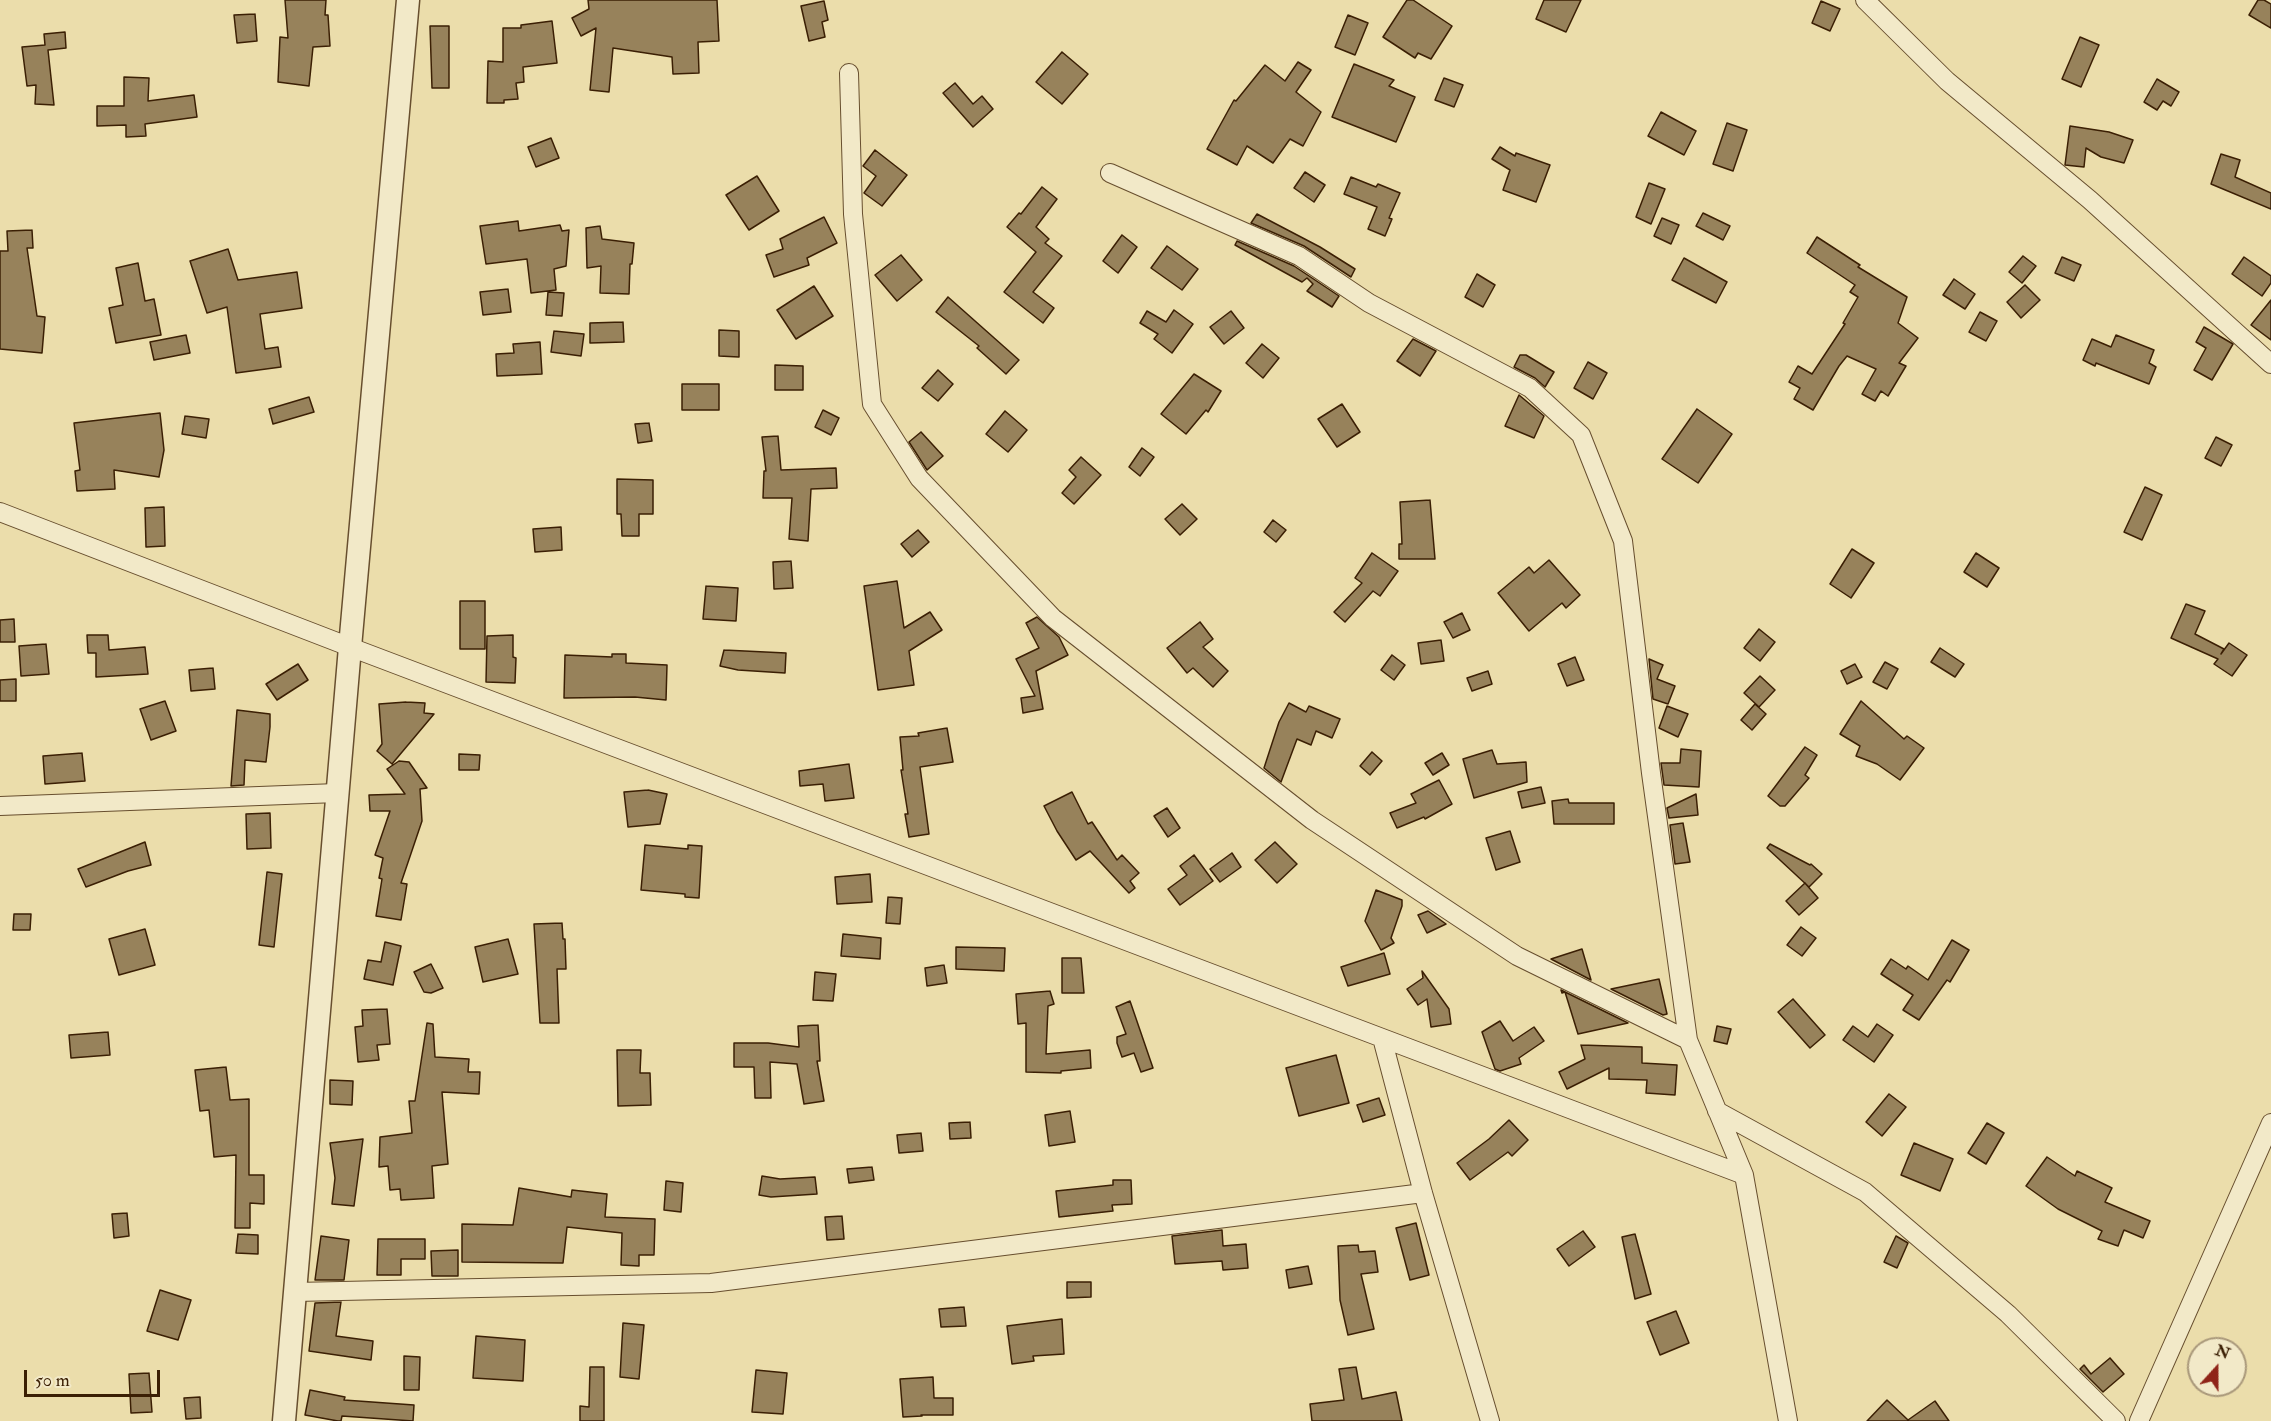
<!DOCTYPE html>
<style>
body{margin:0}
#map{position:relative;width:2271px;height:1421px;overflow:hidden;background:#ebddab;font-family:"IM FELL Double Pica",serif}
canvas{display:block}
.north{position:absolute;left:2187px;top:1337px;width:60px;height:60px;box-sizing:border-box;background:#f2e9c8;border:2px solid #a9987a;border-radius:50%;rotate:21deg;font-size:16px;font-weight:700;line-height:24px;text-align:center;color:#3b1f04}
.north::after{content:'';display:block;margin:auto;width:21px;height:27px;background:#8f2418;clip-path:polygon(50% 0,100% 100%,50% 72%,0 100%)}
.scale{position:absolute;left:24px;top:1370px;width:136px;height:27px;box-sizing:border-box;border:3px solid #3b1f04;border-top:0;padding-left:8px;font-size:18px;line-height:21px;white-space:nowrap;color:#3b1f04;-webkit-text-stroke:4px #f2e9c8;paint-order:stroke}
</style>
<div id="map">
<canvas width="2271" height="1421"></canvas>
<div class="north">N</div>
<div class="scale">50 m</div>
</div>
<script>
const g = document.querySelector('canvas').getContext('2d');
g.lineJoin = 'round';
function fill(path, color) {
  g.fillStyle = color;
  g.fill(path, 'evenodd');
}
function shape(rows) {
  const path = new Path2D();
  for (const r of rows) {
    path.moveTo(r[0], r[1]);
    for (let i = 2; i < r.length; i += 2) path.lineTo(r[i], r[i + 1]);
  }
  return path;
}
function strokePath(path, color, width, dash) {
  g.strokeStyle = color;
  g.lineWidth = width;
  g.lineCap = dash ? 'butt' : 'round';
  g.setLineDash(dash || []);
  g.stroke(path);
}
const building = shape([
 [285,0,326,0,325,15,328,15,330,46,313,47,309,86,278,82,280,37,288,38,285,0],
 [588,0,717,0,719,41,698,42,699,73,673,74,672,57,613,48,609,92,590,90,596,28,581,36,572,18,589,9,588,0],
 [1407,0,1413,0,1452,26,1431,59,1418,53,1415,58,1383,37,1407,0],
 [1544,0,1581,0,1566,32,1536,19,1544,0],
 [2258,0,2264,0,2271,4,2271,28,2249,15,2258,0],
 [824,1,828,20,822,22,825,37,809,41,801,6,824,1],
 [1821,1,1840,9,1830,31,1812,23,1821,1],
 [255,14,257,41,237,43,234,15,255,14],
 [1348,15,1368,23,1355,55,1335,47,1348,15],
 [552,21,557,63,523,67,524,82,516,83,518,99,504,100,504,103,487,103,488,61,503,62,503,28,521,28,521,25,552,21],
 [430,26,449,26,449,88,432,88,430,26],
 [65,32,66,48,48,50,54,105,35,104,36,85,27,86,22,47,45,45,44,34,65,32],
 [2080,37,2099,45,2081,87,2062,79,2080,37],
 [1062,52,1088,74,1062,104,1036,82,1062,52],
 [1298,62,1311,70,1296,92,1321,112,1303,146,1290,139,1273,163,1247,146,1237,165,1207,149,1234,100,1236,101,1265,65,1285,81,1298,62],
 [1354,64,1394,80,1389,86,1415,97,1396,142,1332,117,1354,64],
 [124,77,149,78,148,101,194,95,197,117,145,124,146,136,126,137,126,125,97,126,97,106,124,106,124,77],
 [1444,78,1463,85,1454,107,1435,100,1444,78],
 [2157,79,2179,92,2171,106,2163,101,2157,110,2144,102,2157,79],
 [955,83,973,104,982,96,993,109,973,127,943,93,955,83],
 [1661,112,1696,131,1684,155,1648,136,1661,112],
 [1727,123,1747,130,1733,171,1713,164,1727,123],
 [2070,126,2109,132,2133,140,2124,163,2101,157,2086,148,2084,167,2065,165,2070,126],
 [551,138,559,158,536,167,528,147,551,138],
 [1500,147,1515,156,1516,153,1550,165,1536,202,1503,190,1510,170,1492,159,1500,147],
 [875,150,907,175,882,206,864,193,876,176,863,166,875,150],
 [2221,154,2240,160,2235,177,2271,193,2271,209,2211,184,2221,154],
 [1305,172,1325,185,1314,202,1294,188,1305,172],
 [757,176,779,211,749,230,726,195,757,176],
 [1351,177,1376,187,1378,184,1400,193,1389,218,1392,219,1385,236,1368,229,1377,207,1344,194,1351,177],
 [1649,183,1665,189,1651,224,1636,217,1649,183],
 [1042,187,1057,199,1036,227,1049,239,1045,243,1062,256,1033,292,1054,308,1043,323,1004,292,1036,252,1007,227,1019,213,1021,214,1042,187],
 [1703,213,1730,226,1723,240,1696,226,1703,213],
 [1257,214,1320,247,1355,269,1351,277,1304,246,1251,223,1257,214],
 [824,217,837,243,807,258,809,265,774,277,766,255,783,249,780,239,824,217],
 [1662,218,1679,225,1671,244,1654,236,1662,218],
 [518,221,519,231,560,225,562,231,569,230,566,266,554,269,556,290,531,293,527,259,486,264,480,226,518,221],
 [600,226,602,239,634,243,632,264,630,264,629,294,600,293,601,266,587,268,586,228,600,226],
 [32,230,33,248,27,248,37,316,45,317,42,353,0,349,0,251,8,251,7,231,32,230],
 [1122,235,1137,247,1118,273,1103,261,1122,235],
 [1817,237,1860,265,1858,267,1907,297,1898,323,1918,338,1899,363,1906,366,1888,396,1881,391,1875,401,1862,394,1876,369,1847,356,1839,366,1813,410,1794,399,1800,388,1789,382,1798,366,1812,374,1845,324,1843,323,1858,297,1850,292,1855,285,1807,253,1817,237],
 [1237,241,1294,266,1339,296,1332,307,1307,291,1313,284,1307,278,1302,282,1235,245,1237,241],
 [1167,246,1198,269,1182,290,1151,268,1167,246],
 [228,249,238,280,297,272,302,308,260,314,265,349,278,347,281,367,236,373,227,307,207,313,190,261,228,249],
 [901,255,922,280,897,301,875,275,901,255],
 [2023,256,2036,266,2022,283,2009,272,2023,256],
 [2062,257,2081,265,2074,281,2055,273,2062,257],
 [2244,257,2271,276,2271,283,2262,296,2232,274,2244,257],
 [1684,258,1727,282,1716,303,1672,280,1684,258],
 [138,263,145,301,154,299,161,335,116,343,109,308,123,305,116,268,138,263],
 [1477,274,1495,285,1483,307,1465,297,1477,274],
 [1954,279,1975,294,1965,309,1943,295,1954,279],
 [2025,285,2040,300,2021,318,2007,302,2025,285],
 [814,286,833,316,796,339,777,310,814,286],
 [508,289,511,312,483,315,480,292,508,289],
 [548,292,564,293,562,316,546,315,548,292],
 [948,297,1019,360,1006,374,977,348,979,346,936,312,948,297],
 [2271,300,2271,340,2251,325,2271,300],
 [1174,310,1193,324,1172,353,1154,339,1158,334,1140,323,1147,311,1166,322,1174,310],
 [1231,311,1244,328,1224,344,1210,327,1231,311],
 [1980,312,1997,321,1986,341,1969,332,1980,312],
 [623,322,624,342,590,343,590,323,623,322],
 [2204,327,2233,344,2212,380,2194,370,2206,348,2196,342,2204,327],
 [719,330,739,331,739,357,719,356,719,330],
 [554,331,584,334,581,356,551,352,554,331],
 [186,335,190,353,154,360,150,342,186,335],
 [2116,335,2154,350,2149,363,2156,367,2149,384,2096,363,2095,366,2083,360,2092,339,2111,347,2116,335],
 [1413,339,1436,351,1420,376,1397,361,1413,339],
 [540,342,542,374,497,376,496,354,514,353,513,344,540,342],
 [1262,344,1279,358,1263,378,1246,363,1262,344],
 [1520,355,1526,355,1554,372,1545,387,1535,378,1514,367,1520,355],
 [1588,362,1607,373,1593,399,1574,388,1588,362],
 [775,365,803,366,803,390,775,390,775,365],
 [938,370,953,384,938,401,922,388,938,370],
 [1194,374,1221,391,1208,412,1206,410,1186,434,1161,414,1194,374],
 [682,384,719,384,719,410,682,410,682,384],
 [1519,395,1544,416,1534,438,1505,426,1519,395],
 [309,397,314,412,273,424,269,409,309,397],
 [1342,404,1360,432,1337,447,1318,419,1342,404],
 [1697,409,1732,434,1698,483,1662,459,1697,409],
 [823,410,839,418,831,435,815,427,823,410],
 [1005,411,1027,430,1008,452,986,434,1005,411],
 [160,413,164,450,159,477,114,470,115,489,77,491,75,471,80,470,74,423,160,413],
 [185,416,209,419,206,438,182,434,185,416],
 [649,423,652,441,638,443,635,424,649,423],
 [921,432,943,456,927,470,909,442,921,432],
 [778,436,781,470,836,468,837,488,811,489,808,541,789,539,792,498,763,498,764,471,766,471,762,437,778,436],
 [2216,437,2232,445,2221,466,2205,458,2216,437],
 [1142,448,1154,457,1140,476,1129,467,1142,448],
 [1081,457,1101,475,1074,504,1062,493,1076,477,1069,470,1081,457],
 [617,479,653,480,653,514,639,514,639,536,622,536,621,514,617,514,617,479],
 [2145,487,2162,495,2142,540,2124,532,2145,487],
 [1430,500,1435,559,1399,559,1399,544,1402,544,1400,502,1430,500],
 [1182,504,1197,519,1180,535,1165,519,1182,504],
 [164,507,165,546,146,547,145,508,164,507],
 [1273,520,1286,530,1276,542,1264,532,1273,520],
 [561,527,562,550,535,552,533,529,561,527],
 [918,530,929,542,912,557,901,544,918,530],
 [1852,549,1874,563,1851,598,1830,584,1852,549],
 [1372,553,1398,571,1380,596,1373,591,1345,622,1334,612,1362,583,1355,578,1372,553],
 [1976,553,1999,568,1987,587,1964,572,1976,553],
 [1549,560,1580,595,1566,608,1562,603,1529,631,1498,593,1529,567,1534,573,1549,560],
 [791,561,793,588,774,589,773,562,791,561],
 [897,581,904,628,930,612,942,630,909,651,914,685,878,690,864,586,897,581],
 [706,586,738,588,736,621,703,619,706,586],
 [460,601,485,601,485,649,460,649,460,601],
 [2186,604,2205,611,2195,634,2224,649,2221,654,2229,643,2247,655,2232,676,2214,664,2218,659,2171,638,2186,604],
 [1462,613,1470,630,1453,638,1444,622,1462,613],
 [1037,617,1059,637,1068,655,1036,671,1043,709,1023,713,1021,698,1035,696,1016,659,1039,648,1026,623,1037,617],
 [14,619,15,642,0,642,0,620,14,619],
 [1200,622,1213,639,1203,647,1228,671,1213,687,1193,668,1187,673,1167,648,1200,622],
 [1759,629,1775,642,1760,661,1744,648,1759,629],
 [87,635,108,635,109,650,145,647,148,674,96,677,96,653,88,653,87,635],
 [513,635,513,657,516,658,515,683,486,682,487,636,513,635],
 [1441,640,1444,661,1421,664,1418,643,1441,640],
 [46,644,49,674,21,676,19,646,46,644],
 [1940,648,1964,664,1955,677,1931,662,1940,648],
 [724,650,786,653,785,673,738,670,720,666,724,650],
 [612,654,626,654,626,663,667,665,666,700,635,697,564,698,565,655,612,657,612,654],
 [1392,655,1405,665,1394,680,1381,670,1392,655],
 [1575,657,1584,680,1567,686,1558,664,1575,657],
 [1649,659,1663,665,1657,679,1675,686,1668,704,1653,699,1649,659],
 [1885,662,1898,669,1887,689,1873,682,1885,662],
 [298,664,308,680,277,700,266,684,298,664],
 [1855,664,1862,677,1847,684,1841,671,1855,664],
 [213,668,215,689,191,691,189,670,213,668],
 [1488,671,1492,684,1472,691,1467,678,1488,671],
 [1760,676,1775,690,1759,707,1744,693,1760,676],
 [16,679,16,701,0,701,0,680,16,679],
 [165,701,176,731,151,740,140,709,165,701],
 [1861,701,1904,739,1907,736,1924,748,1900,780,1877,764,1856,756,1860,746,1840,734,1861,701],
 [406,702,425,703,424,713,434,714,392,764,377,751,382,744,379,704,406,702],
 [1289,703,1306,712,1309,706,1340,719,1332,738,1316,731,1311,745,1297,739,1281,782,1264,768,1279,722,1289,703],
 [1755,704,1766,714,1752,730,1741,720,1755,704],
 [1667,706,1688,714,1678,737,1659,728,1667,706],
 [237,710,270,714,270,727,266,762,245,760,244,785,231,786,237,710],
 [947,728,953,762,920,767,929,834,909,837,905,814,908,814,901,770,903,770,900,737,919,736,918,733,947,728],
 [1805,747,1817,755,1805,775,1809,778,1785,806,1780,806,1768,796,1805,747],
 [1681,749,1701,751,1699,787,1664,785,1661,763,1680,763,1681,749],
 [1492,750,1497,764,1526,762,1527,782,1474,798,1463,759,1492,750],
 [1372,752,1382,761,1370,775,1360,766,1372,752],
 [82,753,85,781,45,784,43,756,82,753],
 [1442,753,1449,765,1433,775,1425,763,1442,753],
 [459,754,480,755,479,770,459,770,459,754],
 [399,761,409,762,427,788,420,789,422,821,401,883,407,884,401,920,376,916,382,879,379,878,383,858,375,855,390,811,370,811,369,795,405,794,387,769,399,761],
 [849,764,854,798,825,801,823,784,800,786,799,771,849,764],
 [1439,780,1452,804,1425,819,1424,817,1397,828,1390,813,1416,803,1411,794,1439,780],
 [1541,787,1545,803,1522,808,1518,792,1541,787],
 [648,790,667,794,660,824,628,827,624,792,648,790],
 [1072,792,1088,824,1092,822,1117,860,1122,855,1139,873,1130,881,1135,888,1129,893,1090,851,1076,860,1057,831,1044,806,1072,792],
 [1696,794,1698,815,1669,818,1667,808,1696,794],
 [1568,799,1569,803,1614,803,1614,824,1554,824,1552,801,1568,799],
 [1167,808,1180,828,1168,837,1154,816,1167,808],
 [270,813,271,848,247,849,246,814,270,813],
 [1683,823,1690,862,1675,864,1670,825,1683,823],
 [1510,831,1520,862,1496,870,1486,838,1510,831],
 [145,842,151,865,128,871,86,887,78,869,145,842],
 [1275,842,1297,864,1277,883,1255,860,1275,842],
 [1770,844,1810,865,1811,864,1822,874,1809,887,1767,848,1770,844],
 [645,845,688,849,688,845,702,846,699,898,685,897,685,894,641,890,645,845],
 [1232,853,1241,867,1220,882,1210,869,1232,853],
 [1194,855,1213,881,1180,905,1168,889,1187,875,1180,866,1194,855],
 [267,872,282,874,274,947,259,945,267,872],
 [870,874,872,902,837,904,835,877,870,874],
 [1805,883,1818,898,1799,915,1786,901,1805,883],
 [1376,890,1402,900,1402,906,1391,938,1394,943,1381,950,1365,921,1376,890],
 [888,897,902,898,900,924,886,923,888,897],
 [1428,911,1446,924,1427,933,1418,915,1428,911],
 [14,914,31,914,30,930,13,930,14,914],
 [562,923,563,939,565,939,566,969,557,969,559,1023,540,1023,534,924,562,923],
 [1801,927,1816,938,1802,956,1787,945,1801,927],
 [145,929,155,965,119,975,109,939,145,929],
 [843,934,881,938,880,959,841,956,843,934],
 [508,939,518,974,483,982,475,947,508,939],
 [1952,940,1969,950,1950,982,1947,980,1919,1020,1903,1010,1913,995,1881,974,1891,959,1906,969,1908,966,1928,980,1952,940],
 [385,942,401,946,393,985,364,979,368,960,381,962,385,942],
 [956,947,1005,948,1004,971,956,969,956,947],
 [1582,949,1591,980,1551,959,1582,949],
 [1384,953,1390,974,1348,986,1341,967,1384,953],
 [1062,958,1081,958,1084,993,1062,993,1062,958],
 [431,964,443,988,431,993,424,992,414,972,431,964],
 [944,965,947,983,927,986,925,968,944,965],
 [1422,971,1449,1009,1451,1024,1431,1027,1427,999,1418,1005,1407,989,1423,978,1422,971],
 [815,972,836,974,833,1001,813,1000,815,972],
 [1659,979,1667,1014,1663,1015,1611,989,1659,979],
 [1561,990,1628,1023,1578,1034,1565,992,1562,993,1561,990],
 [1050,991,1054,1004,1048,1006,1046,1054,1090,1050,1091,1068,1061,1071,1061,1073,1026,1072,1026,1023,1018,1024,1016,994,1050,991],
 [1793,999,1825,1035,1810,1048,1778,1012,1793,999],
 [1130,1001,1153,1068,1141,1072,1134,1053,1122,1057,1117,1043,1117,1037,1126,1034,1116,1007,1130,1001],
 [387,1009,390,1044,377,1045,379,1060,358,1062,355,1027,363,1026,362,1010,387,1009],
 [1500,1021,1513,1041,1534,1027,1544,1041,1519,1058,1521,1064,1500,1071,1495,1069,1482,1032,1500,1021],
 [427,1023,433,1024,435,1057,469,1059,468,1072,480,1072,479,1094,442,1092,448,1164,432,1166,434,1198,401,1200,400,1189,390,1190,388,1166,379,1167,380,1137,412,1133,409,1101,415,1101,427,1023],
 [1877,1024,1893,1035,1874,1062,1843,1040,1853,1026,1868,1037,1877,1024],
 [818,1025,820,1061,817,1061,824,1101,804,1104,797,1064,770,1062,771,1098,755,1098,754,1067,734,1067,734,1043,768,1043,799,1047,798,1026,818,1025],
 [1717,1026,1731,1029,1727,1044,1714,1041,1717,1026],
 [108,1032,110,1055,71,1058,69,1035,108,1032],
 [1581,1045,1642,1047,1642,1063,1677,1065,1675,1095,1646,1093,1647,1080,1609,1079,1609,1068,1567,1089,1559,1072,1585,1059,1581,1045],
 [617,1050,641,1050,640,1073,650,1073,651,1105,618,1106,617,1050],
 [1336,1055,1349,1103,1299,1116,1286,1068,1336,1055],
 [226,1067,230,1100,249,1099,249,1175,264,1175,264,1204,250,1203,250,1228,235,1228,236,1155,214,1157,209,1110,200,1111,195,1070,226,1067],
 [330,1080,353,1081,352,1105,330,1104,330,1080],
 [1889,1094,1906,1107,1882,1136,1866,1122,1889,1094],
 [1379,1098,1385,1115,1363,1122,1357,1105,1379,1098],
 [1070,1111,1075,1142,1049,1146,1045,1115,1070,1111],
 [1509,1120,1528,1140,1512,1156,1508,1152,1470,1180,1457,1163,1489,1139,1509,1120],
 [970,1122,971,1138,950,1139,949,1123,970,1122],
 [1987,1123,2004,1133,1986,1164,1968,1153,1987,1123],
 [921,1133,923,1151,899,1153,897,1135,921,1133],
 [363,1139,354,1206,332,1204,335,1178,330,1143,363,1139],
 [1914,1143,1953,1159,1940,1191,1901,1175,1914,1143],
 [2047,1157,2075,1176,2077,1171,2112,1188,2105,1202,2150,1221,2143,1238,2124,1230,2118,1246,2098,1239,2102,1231,2058,1209,2026,1186,2047,1157],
 [872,1167,874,1180,849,1183,847,1169,872,1167],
 [762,1176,780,1179,815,1177,817,1194,771,1197,759,1195,762,1176],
 [1113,1180,1131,1180,1132,1204,1112,1205,1113,1211,1059,1217,1056,1191,1113,1185,1113,1180],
 [666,1181,683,1183,681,1212,664,1210,666,1181],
 [519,1188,571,1197,572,1190,607,1194,605,1217,655,1219,654,1255,639,1255,639,1266,621,1265,622,1233,567,1227,563,1263,462,1262,462,1224,513,1225,519,1188],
 [127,1213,129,1236,114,1238,112,1214,127,1213],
 [842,1216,844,1239,827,1240,825,1217,842,1216],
 [1416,1223,1429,1275,1410,1280,1396,1228,1416,1223],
 [1222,1230,1223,1246,1246,1244,1248,1268,1223,1270,1222,1261,1175,1264,1172,1236,1222,1230],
 [1583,1231,1595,1247,1569,1266,1557,1249,1583,1231],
 [238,1234,258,1235,258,1254,236,1253,238,1234],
 [1635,1234,1651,1294,1635,1299,1622,1237,1635,1234],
 [321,1236,349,1240,344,1280,315,1280,321,1236],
 [1896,1236,1908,1243,1897,1268,1884,1262,1896,1236],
 [378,1239,425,1239,425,1259,401,1259,401,1275,377,1275,378,1239],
 [1358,1245,1359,1252,1375,1251,1378,1272,1361,1274,1374,1329,1348,1335,1340,1300,1338,1246,1358,1245],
 [458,1250,458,1276,432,1276,431,1251,458,1250],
 [1308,1266,1312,1284,1289,1288,1286,1270,1308,1266],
 [1067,1282,1091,1282,1091,1297,1067,1298,1067,1282],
 [160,1290,191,1300,178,1340,147,1331,160,1290],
 [341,1302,336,1336,373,1341,371,1360,309,1351,315,1303,341,1302],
 [964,1307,966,1326,941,1327,939,1309,964,1307],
 [1676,1311,1689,1343,1660,1355,1647,1322,1676,1311],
 [1062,1319,1064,1354,1033,1356,1034,1361,1012,1364,1007,1326,1062,1319],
 [623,1323,644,1325,639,1379,620,1377,623,1323],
 [476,1336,525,1340,523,1381,473,1378,476,1336],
 [404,1356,420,1357,419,1390,404,1390,404,1356],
 [2110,1358,2124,1374,2103,1392,2080,1369,2084,1365,2091,1374,2110,1358],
 [590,1367,604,1367,604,1421,580,1421,580,1406,589,1407,590,1367],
 [1356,1367,1362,1399,1396,1392,1402,1421,1312,1421,1310,1404,1344,1400,1339,1369,1356,1367],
 [756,1370,787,1373,783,1414,752,1412,756,1370],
 [149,1373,152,1412,131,1413,129,1374,149,1373],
 [933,1377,934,1398,953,1398,953,1415,921,1415,922,1416,903,1417,900,1379,933,1377],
 [310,1390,345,1397,344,1400,414,1405,413,1421,342,1416,341,1421,338,1421,305,1415,310,1390],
 [200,1397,201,1418,186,1419,184,1398,200,1397],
 [1887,1400,1908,1420,1935,1401,1949,1421,1867,1421,1887,1400]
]);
const minor = shape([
 [1865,0,1947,81,2090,200,2271,364],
 [849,73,853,214,872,404,919,478,1053,618,1312,820,1517,956,1688,1040],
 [1110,173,1299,256,1369,303,1530,388,1581,435,1623,541,1651,773,1688,1040,1744,1175,1788,1421],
 [0,512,350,647,1744,1175],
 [0,806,337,793],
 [1382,1038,1423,1193,1490,1421],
 [1717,1111,1865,1192,2008,1314,2116,1421],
 [295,1292,711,1283,1423,1193],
 [2139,1421,2271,1123]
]);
const tertiary = shape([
 [284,1421,350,647,408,0]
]);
fill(building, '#97825b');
strokePath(building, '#3b1f04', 1.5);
strokePath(minor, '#674e2e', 20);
strokePath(tertiary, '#674e2e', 25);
strokePath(minor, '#f2e9c8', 18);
strokePath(tertiary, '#f2e9c8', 22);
</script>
